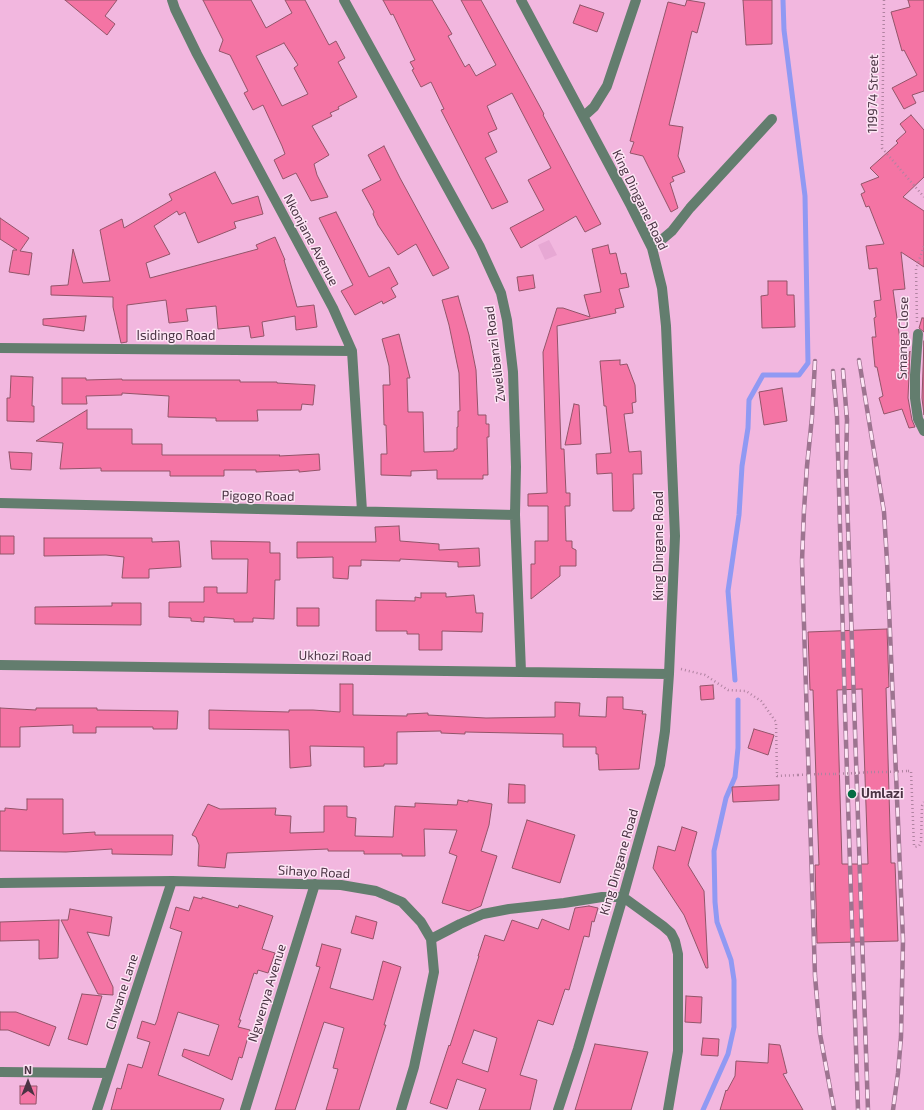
<!DOCTYPE html>
<style>
body{margin:0}
#map{position:relative;width:924px;height:1110px;overflow:hidden;background:#f2b7df;font-family:"Exo 2",sans-serif}
canvas{display:block}
.north{position:absolute;left:8px;top:1062px;width:40px;height:40px;-webkit-text-stroke:3px #fde5f5;paint-order:stroke;rotate:0deg;font-size:11px;font-weight:700;line-height:16px;text-align:center;color:#4a3343}
.north::after{content:'';display:block;margin:auto;width:14px;height:18px;background:#4a3343;clip-path:polygon(50% 0,100% 100%,50% 72%,0 100%)}
</style>
<div id="map">
<canvas width="924" height="1110"></canvas>
<div class="north">N</div>
</div>
<script>
const g = document.querySelector('canvas').getContext('2d');
g.lineJoin = 'round';
function fill(path, color) {
  g.fillStyle = color;
  g.fill(path, 'evenodd');
}
function shape(rows) {
  const path = new Path2D();
  for (const r of rows) {
    path.moveTo(r[0], r[1]);
    for (let i = 2; i < r.length; i += 2) path.lineTo(r[i], r[i + 1]);
  }
  return path;
}
function strokePath(path, color, width, dash) {
  g.strokeStyle = color;
  g.lineWidth = width;
  g.lineCap = dash ? 'butt' : 'round';
  g.setLineDash(dash || []);
  g.stroke(path);
}
function label(font, color, halo, rows, align = 'center') {
  g.font = font + ' "Exo 2",sans-serif';
  g.lineWidth = 3;
  g.setLineDash([]);
  g.textBaseline = 'middle';
  g.strokeStyle = halo;
  g.fillStyle = color;
  for (const [text, x, y, turn = 0] of rows) {
    g.save();
    g.translate(x, y);
    g.rotate((+turn || 0) * Math.PI / 180);
    g.textAlign = isNaN(turn) ? turn : align;
    if (halo) g.strokeText(text, 0, 0);
    g.fillText(text, 0, 0);
    g.restore();
  }
}
const built = shape([
 [549,240,557,255,545,260,538,245]
]);
const stream = shape([
 [735,680,728,591,739,515,742,466,748,428,749,400,763,375,799,375,808,363,805,196,784,30,783,0],
 [703,1110,728,1054,734,1027,734,980,731,960,717,922,715,902,714,851,726,798,735,777,738,748,738,700]
]);
const building = shape([
 [65,0,117,0,105,16,115,24,107,35,65,0],
 [203,0,251,0,266,28,292,13,285,0,305,0,329,45,336,41,345,58,338,62,357,97,338,107,339,109,330,113,332,116,312,126,329,155,314,164,317,175,328,197,311,201,296,173,283,179,274,160,285,154,282,146,263,105,253,110,244,93,248,91,230,55,219,51,223,40,203,0],
 [284,43,298,65,294,68,308,94,282,106,256,56,284,43],
 [383,0,432,0,452,34,448,36,465,67,469,64,476,76,496,65,461,0,481,0,526,81,544,114,543,115,601,224,585,232,576,216,521,248,510,228,544,210,528,180,551,168,512,93,487,106,497,129,488,133,497,152,485,158,508,202,492,209,441,110,444,109,431,82,421,87,412,70,414,69,410,62,415,60,393,14,391,15,383,0],
 [687,0,705,3,697,33,692,31,669,125,683,127,678,156,685,172,672,177,674,181,670,183,678,208,671,212,643,156,630,153,634,142,630,141,668,2,685,6,687,0],
 [743,0,772,0,772,44,746,45,743,0],
 [908,0,924,0,924,91,912,95,916,103,904,109,892,88,917,75,904,50,902,51,891,12,910,7,908,0],
 [580,5,604,13,597,32,573,23,580,5],
 [911,115,924,130,924,177,903,197,924,211,924,267,901,252,905,289,893,290,904,368,910,351,908,398,912,420,915,427,909,428,902,409,884,414,879,398,883,396,877,367,875,367,872,337,876,337,874,318,876,317,874,301,881,300,877,268,869,269,866,246,884,244,869,206,866,207,861,194,865,192,861,184,879,177,870,168,898,143,896,141,906,132,900,124,911,115],
 [384,146,400,178,449,268,433,276,416,244,398,255,378,225,373,214,374,212,362,190,381,180,368,155,384,146],
 [215,172,232,204,258,196,263,214,234,222,236,228,198,243,185,212,179,215,177,211,154,226,170,254,146,263,150,278,258,249,256,245,275,237,285,260,284,260,297,307,314,305,317,327,296,330,295,316,262,322,264,336,251,338,249,326,218,329,216,306,186,309,188,321,169,323,166,300,127,305,127,342,121,343,113,307,113,297,51,295,51,286,68,285,73,249,83,283,110,281,100,230,122,219,124,228,172,200,169,194,215,172],
 [336,212,369,277,389,267,398,284,391,288,396,297,383,304,382,301,355,315,341,291,353,285,319,218,336,212],
 [0,218,29,238,20,251,32,253,29,275,9,272,13,250,17,250,0,239,0,218],
 [608,245,610,254,616,253,621,274,626,273,629,287,619,289,624,307,615,309,616,313,557,326,561,449,564,449,566,493,570,493,570,506,565,506,566,541,572,541,572,548,576,550,576,566,560,566,560,576,531,599,531,564,535,564,535,541,548,541,548,506,528,506,528,494,547,493,543,352,557,308,563,308,590,317,584,295,601,292,592,249,608,245],
 [533,275,535,288,519,291,517,277,533,275],
 [768,281,787,281,787,295,794,295,795,327,762,328,761,296,768,295,768,281],
 [458,296,469,335,476,370,478,415,486,415,486,424,489,424,489,437,487,437,488,475,483,475,483,479,437,479,437,470,411,471,411,476,381,475,381,454,387,454,386,425,384,425,383,385,390,385,389,366,382,339,399,334,410,378,407,378,408,412,423,412,424,452,454,451,454,449,457,449,457,427,458,427,458,411,460,411,459,373,449,325,442,300,458,296],
 [86,316,84,331,43,325,43,319,86,316],
 [922,318,924,318,924,332,919,328,922,318],
 [924,341,924,415,922,398,924,341],
 [620,360,620,365,627,364,635,385,636,402,632,403,633,413,624,414,629,452,641,451,642,474,633,474,634,509,632,509,632,511,613,511,612,473,597,474,596,454,611,453,606,406,604,406,600,361,620,360],
 [11,376,33,377,32,406,34,406,34,422,7,421,7,398,10,398,11,376],
 [62,378,86,378,86,380,122,379,122,380,240,380,240,382,277,382,277,383,315,385,313,405,302,404,301,410,257,410,258,421,216,421,216,418,168,417,169,396,122,393,122,395,86,396,87,404,62,404,62,378],
 [782,388,787,421,764,425,759,392,782,388],
 [574,404,579,405,581,444,565,445,574,404],
 [87,410,87,429,132,429,132,444,162,444,162,455,280,455,279,456,319,454,320,470,299,472,299,470,256,472,256,470,224,470,224,476,170,476,170,471,101,471,101,468,60,469,63,443,36,441,87,410],
 [9,452,32,453,31,470,11,469,9,452],
 [399,526,400,541,439,544,439,550,479,548,480,566,458,567,458,562,400,559,400,561,361,560,361,566,349,566,348,579,333,578,333,557,297,558,297,542,376,542,375,527,399,526],
 [0,536,14,536,14,554,0,554,0,536],
 [44,538,152,538,152,542,179,541,181,567,149,569,149,578,122,578,124,557,106,555,44,556,44,538],
 [211,541,270,542,270,553,280,553,280,580,275,580,274,619,253,618,253,622,234,622,234,619,204,617,204,622,191,621,191,618,169,617,169,602,204,602,204,587,217,587,217,593,247,593,248,559,212,559,211,541],
 [421,593,446,593,446,597,474,595,476,613,483,613,482,632,442,631,442,650,419,650,419,634,407,634,407,631,376,631,376,600,415,601,415,597,421,598,421,593],
 [112,603,141,603,141,625,35,624,35,607,112,606,112,603],
 [297,608,319,608,319,626,297,626,297,608],
 [887,629,889,687,886,688,891,863,895,863,898,941,817,943,815,865,819,865,813,690,810,690,808,632,887,629],
 [862,689,868,864,842,864,837,690,862,689],
 [340,684,353,684,353,715,407,716,407,714,428,713,428,715,486,718,555,717,555,702,580,703,579,716,606,717,607,697,623,697,623,709,643,711,642,714,646,714,639,769,599,770,598,754,596,754,596,747,563,747,563,734,465,732,465,734,441,733,441,731,397,732,397,764,384,764,384,766,364,767,364,747,310,746,311,766,290,768,289,730,209,729,209,710,289,712,289,710,313,710,340,712,340,684],
 [713,685,714,699,701,700,700,686,713,685],
 [0,708,36,710,36,708,97,708,97,710,178,711,177,729,153,729,153,727,96,727,96,733,73,733,73,725,20,727,20,747,0,747,0,708],
 [754,729,774,735,768,755,748,748,754,729],
 [509,784,525,785,525,803,508,803,509,784],
 [779,785,779,800,733,802,732,787,779,785],
 [27,799,63,799,63,834,95,832,95,835,173,835,172,855,112,854,112,849,66,852,0,851,0,811,5,811,5,808,27,810,27,799],
 [458,800,468,802,468,800,492,804,489,825,481,851,497,856,481,906,469,911,442,903,457,856,449,853,457,830,424,829,425,856,402,856,402,854,364,854,364,851,328,851,328,849,227,853,225,868,198,866,199,845,196,837,192,835,208,804,220,809,276,808,275,815,291,816,290,833,324,832,324,806,347,806,347,817,356,818,355,836,393,837,395,806,415,807,415,803,457,805,458,800],
 [527,820,575,835,560,883,512,868,527,820],
 [682,827,697,832,688,865,704,891,708,968,706,968,684,915,653,868,658,846,675,851,682,827],
 [194,897,202,899,202,897,238,908,239,905,273,916,262,949,275,953,268,973,258,970,257,974,254,973,239,1020,241,1020,238,1027,250,1030,242,1058,239,1057,232,1080,182,1056,184,1049,209,1056,219,1025,178,1012,158,1075,224,1099,220,1110,111,1110,117,1088,121,1089,128,1064,142,1068,150,1042,137,1038,142,1021,155,1025,157,1020,182,932,170,928,176,907,189,911,194,897],
 [589,906,598,908,594,922,592,921,589,937,584,936,569,990,565,989,553,1025,538,1020,520,1075,537,1080,530,1110,479,1110,486,1089,457,1079,447,1109,430,1103,449,1045,450,1046,479,956,478,956,485,935,504,941,512,920,538,929,542,919,569,930,575,908,589,906],
 [474,1030,497,1038,488,1072,462,1063,474,1030],
 [70,909,112,917,109,936,87,932,113,987,113,995,98,994,61,920,68,920,70,909],
 [356,916,377,922,373,939,351,933,356,916],
 [59,920,58,958,39,959,39,940,0,941,0,922,59,920],
 [322,944,341,949,330,988,373,1000,383,961,401,967,384,1025,386,1025,359,1110,326,1110,338,1069,333,1068,344,1028,324,1022,295,1110,275,1110,320,967,316,966,322,944],
 [82,994,102,996,87,1045,68,1039,82,994],
 [686,996,702,997,701,1023,685,1022,686,996],
 [0,1012,16,1012,56,1027,49,1046,8,1030,0,1030,0,1012],
 [703,1038,719,1039,718,1056,701,1055,703,1038],
 [595,1044,648,1052,631,1110,575,1110,595,1044],
 [769,1044,780,1045,787,1073,783,1074,803,1110,720,1110,726,1090,727,1091,735,1076,736,1061,768,1063,769,1044],
 [20,1086,37,1086,36,1104,20,1104,20,1086]
]);
const path = shape([
 [884,0,882,148,924,197],
 [917,322,916,269,924,246],
 [681,669,705,675,728,690,746,691,761,701,776,722,777,776,798,775],
 [908,771,911,771,914,846,915,847,919,846,921,842,922,806,924,802],
 [874,772,886,772],
 [821,774,835,774]
]);
const minor = shape([
 [172,0,175,9,197,54,333,308,352,351,362,511],
 [344,0,480,247,501,293,507,320,513,372,516,467,515,515,521,672],
 [521,0,631,206,652,248,662,288,666,326,675,536,669,674,665,731,660,765,623,897,578,1049,558,1110],
 [584,116,594,107,607,86,636,0],
 [652,248,672,231,690,208,772,119],
 [918,334,915,375,915,398,918,419,924,431],
 [0,348,352,351],
 [0,503,515,515],
 [0,665,669,674],
 [0,883,172,881,341,885,376,891,402,902,421,922,431,939,434,972,414,1067,401,1110],
 [431,939,460,924,483,914,509,909,564,903,602,897,623,897,663,926,671,933,675,941,678,954,678,1051,668,1110],
 [0,1072,109,1073],
 [97,1110,172,881],
 [245,1110,315,884]
]);
const rail = shape([
 [859,360,884,512,887,561,903,940,901,1037,898,1073,893,1110],
 [815,361,812,417,807,466,804,510,802,561,815,976,820,1034,834,1110],
 [843,370,847,420,846,468,868,1110],
 [833,371,837,417,845,711,858,1110]
]);
const pathBridge = shape([
 [886,772,908,771],
 [835,774,874,772],
 [798,775,821,774]
]);
const markers = [
 [852,794,5,"#056d44"]
];
const streetNames = [
 ["119974 Street",873,94,-89],
 ["King Dingane Road",640,200,64],
 ["Nkonjane Avenue",311,240,62],
 ["Isidingo Road",176,336],
 ["Smanga Close",903,338,-89],
 ["Zwelibanzi Road",495,354,-97],
 ["Pigogo Road",258,496,1],
 ["King Dingane Road",659,546,-90],
 ["Ukhozi Road",335,656,1],
 ["King Dingane Road",619,862,-74],
 ["Sihayo Road",314,872,3],
 ["Chwane Lane",122,992,-72],
 ["Ngwenya Avenue",267,993,-73]
];
const poiNames = [
 ["Umlazi",861,794]
];
fill(built, '#e7a8d4');
strokePath(stream, '#9099f3', 5);
fill(building, '#f474a4');
strokePath(building, '#925469', 1);
strokePath(path, '#b083a1', 2.5, [1, 3]);
strokePath(minor, '#637d6e', 10);
strokePath(rail, '#9d7490', 4.5);
strokePath(rail, '#fde5f5', 3, [9]);
strokePath(pathBridge, '#b083a1', 2.5, [1, 3]);
for (const [x, y, r, color] of markers) {
  const dot = new Path2D();
  dot.arc(x, y, r, 0, 2 * Math.PI);
  g.fillStyle = color;
  g.fill(dot);
  strokePath(dot, '#fde5f5', 1.5);
}
label('13px', '#4a3343', '#fde5f5', streetNames);
label('bold 13px', '#4a3343', '#fde5f5', poiNames, 'left');
</script>
